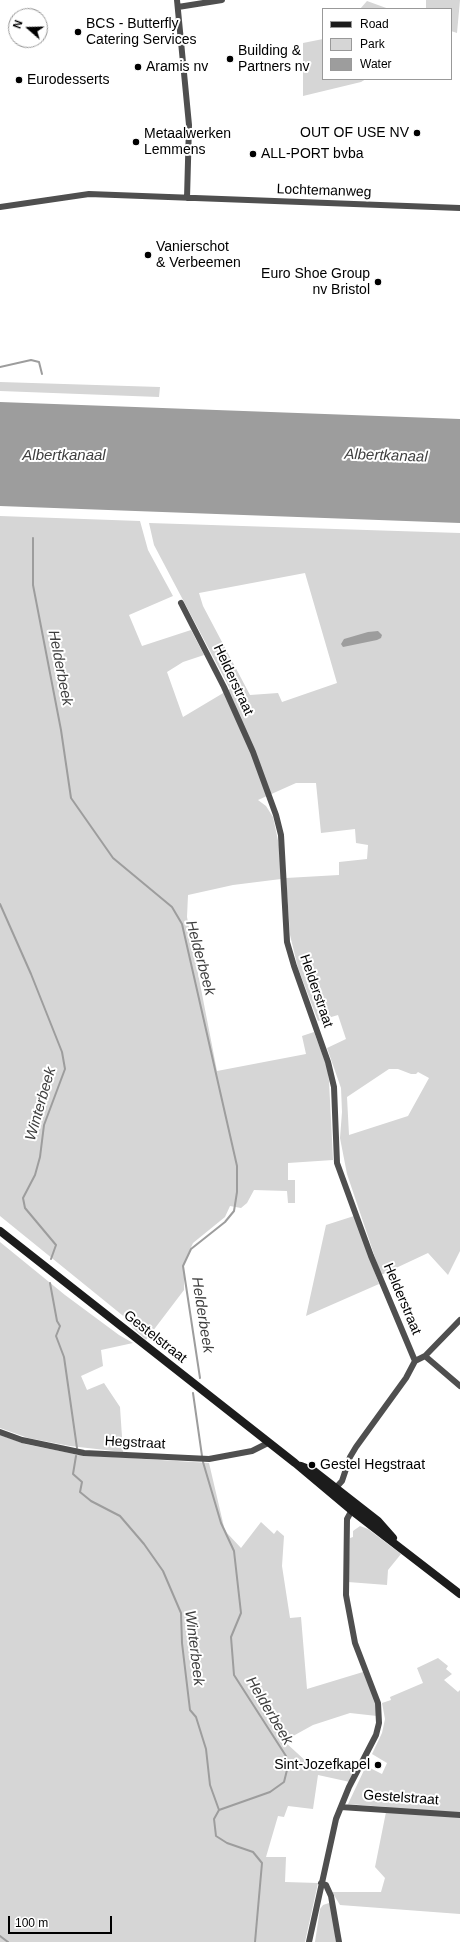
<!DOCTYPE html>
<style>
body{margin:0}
#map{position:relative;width:460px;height:1942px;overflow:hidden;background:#fff;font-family:Arial,sans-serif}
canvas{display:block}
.legend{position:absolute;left:322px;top:8px;width:130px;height:72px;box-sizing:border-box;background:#fff;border:1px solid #999;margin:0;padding:5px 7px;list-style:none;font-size:12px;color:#000}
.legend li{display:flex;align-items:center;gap:8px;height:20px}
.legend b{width:20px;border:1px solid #999}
.north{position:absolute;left:8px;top:8px;width:40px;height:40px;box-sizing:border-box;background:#fff;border:1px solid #999;border-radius:50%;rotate:290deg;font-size:11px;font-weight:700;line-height:16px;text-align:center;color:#000}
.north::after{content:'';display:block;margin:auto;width:14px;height:18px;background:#000;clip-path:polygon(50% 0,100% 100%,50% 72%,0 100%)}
.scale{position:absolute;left:8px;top:1916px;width:104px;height:18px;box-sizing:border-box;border:2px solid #000;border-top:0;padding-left:5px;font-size:12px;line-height:14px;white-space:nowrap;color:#000;-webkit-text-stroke:3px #fff;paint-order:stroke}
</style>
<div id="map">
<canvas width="460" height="1942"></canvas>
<ul class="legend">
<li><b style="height:5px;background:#1c1c1c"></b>Road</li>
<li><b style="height:11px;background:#d6d6d6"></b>Park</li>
<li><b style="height:11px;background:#9d9d9d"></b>Water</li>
</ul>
<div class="north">N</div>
<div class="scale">100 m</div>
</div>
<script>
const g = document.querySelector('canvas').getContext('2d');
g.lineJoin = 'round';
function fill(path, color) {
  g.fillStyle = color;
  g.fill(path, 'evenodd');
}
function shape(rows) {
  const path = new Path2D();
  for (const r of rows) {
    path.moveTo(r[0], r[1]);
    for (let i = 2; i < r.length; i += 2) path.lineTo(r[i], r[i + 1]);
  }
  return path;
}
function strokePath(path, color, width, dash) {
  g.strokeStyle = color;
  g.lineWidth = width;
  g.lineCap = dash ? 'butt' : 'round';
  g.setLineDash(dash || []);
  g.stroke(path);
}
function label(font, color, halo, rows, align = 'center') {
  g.font = font + ' Arial,sans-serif';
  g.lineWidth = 4;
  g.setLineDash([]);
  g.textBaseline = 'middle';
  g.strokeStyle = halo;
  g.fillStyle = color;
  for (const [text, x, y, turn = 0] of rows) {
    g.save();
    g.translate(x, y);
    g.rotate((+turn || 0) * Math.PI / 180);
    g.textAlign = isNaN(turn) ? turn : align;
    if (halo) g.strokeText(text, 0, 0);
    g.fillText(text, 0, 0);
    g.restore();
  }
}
const green = shape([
 [426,0,460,0,457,33,451,31,451,9,426,9],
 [367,1,389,9,360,9],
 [323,39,323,79,366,79,361,82,303,96,303,43],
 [0,382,160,387,159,397,0,391],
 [0,516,140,521,148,550,173,596,129,615,142,646,191,630,204,655,183,662,167,672,183,717,230,689,154,545,149,523,460,533,460,1251,448,1275,428,1253,381,1275,347,1174,340,1138,342,1112,341,1088,327,1048,346,1039,338,1015,318,1021,298,968,290,935,286,878,339,875,339,862,367,859,368,845,356,843,355,829,321,833,316,783,296,783,258,800,266,806,273,817,280,850,281,879,233,885,188,895,187,917,217,1071,306,1054,302,1036,314,1032,327,1067,329,1081,333,1160,288,1163,288,1180,295,1180,295,1203,288,1203,287,1191,254,1190,247,1203,241,1208,230,1206,225,1217,193,1243,184,1263,184,1290,146,1340,133,1328,127,1319,0,1216],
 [305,573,337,683,282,702,278,693,250,695,203,606,199,593],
 [389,1069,398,1069,411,1074,416,1074,418,1072,429,1078,408,1116,349,1135,347,1097],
 [354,1216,379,1284,306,1316,326,1225],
 [0,1242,65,1295,119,1335,133,1343,101,1350,103,1366,81,1376,87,1390,104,1383,120,1407,123,1452,70,1446,28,1438,0,1428],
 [0,1435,25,1444,80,1455,209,1463,224,1527,227,1533,241,1548,261,1522,274,1534,277,1530,284,1536,282,1566,290,1618,301,1617,307,1689,363,1672,376,1703,377,1716,350,1713,313,1725,284,1741,309,1764,357,1767,350,1782,318,1775,313,1809,288,1806,284,1817,278,1816,266,1857,286,1857,285,1882,318,1883,305,1942,0,1942],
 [360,1526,368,1529,401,1554,388,1570,387,1585,348,1582,350,1538,353,1537,353,1531],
 [438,1658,448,1666,446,1669,452,1674,444,1680,458,1692,460,1690,460,1914,340,1905,332,1892,381,1892,385,1878,375,1867,387,1807,348,1804,366,1766,382,1774,387,1763,372,1754,382,1733,385,1719,382,1703,391,1700,390,1697,423,1683,417,1668],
 [329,1903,332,1906,336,1942,315,1942,320,1909,323,1905]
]);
const water = shape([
 [0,402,460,419,460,523,0,506],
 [378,631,382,635,381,638,377,640,343,647,341,644,344,639,368,632]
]);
const stream = shape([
 [0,367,31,360,39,362,42,374],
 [33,538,33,585,61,730,71,798,113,858,172,907,182,924,237,1166,237,1192,234,1211,225,1222,191,1249,183,1266,200,1378],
 [0,904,31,974,62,1052,65,1069,44,1125,40,1157,35,1175,23,1198,25,1208,56,1245,51,1259],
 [50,1283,57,1321,60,1326,56,1336,64,1357,77,1448],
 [193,1393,202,1456],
 [76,1456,73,1474,82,1482,80,1492,91,1501,120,1516,144,1544,163,1571,181,1613,182,1643,190,1710,196,1717,206,1749,210,1785,219,1810],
 [203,1462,221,1523,234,1551,241,1613,231,1637,234,1675,286,1756,288,1763],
 [0,1936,8,1942],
 [255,1942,262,1863,253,1852,227,1843,216,1836,214,1819,219,1810,270,1792,284,1782,288,1766]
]);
const minor = shape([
 [177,0,189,125,187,198],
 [178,7,222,0],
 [0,207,89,194,460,208],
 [181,603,224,687,253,752,276,815,281,835,287,942,294,966,328,1062,334,1087,337,1163,371,1256,415,1361],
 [425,1356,460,1386],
 [0,1432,22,1440,84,1453,209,1459,252,1451,268,1443],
 [333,1491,342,1481,350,1457,356,1447,406,1378,415,1361,425,1356,460,1320],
 [341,1807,460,1815],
 [321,1883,326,1885,331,1896,339,1942],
 [309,1942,336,1819,349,1787,376,1735,379,1723,378,1703,355,1643,346,1595,347,1519,353,1508]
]);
const secondary = shape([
 [0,1231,295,1463,351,1510,460,1594],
 [301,1466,314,1471,378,1521,393,1538]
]);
const markers = [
 [78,32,4,"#000"],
 [230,59,4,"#000"],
 [138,67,4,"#000"],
 [19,80,4,"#000"],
 [417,133,4,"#000"],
 [136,142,4,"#000"],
 [253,154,4,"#000"],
 [148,255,4,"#000"],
 [378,282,4,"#000"],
 [312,1465,4,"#000"],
 [378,1765,4,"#000"]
];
const poiNames = [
 ["BCS - Butterfly",86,24],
 ["Catering Services",86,40],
 ["Building &",238,51],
 ["Partners nv",238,67],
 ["Aramis nv",146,67],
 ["Eurodesserts",27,80],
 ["OUT OF USE NV",409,133,"right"],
 ["Metaalwerken",144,134],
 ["Lemmens",144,150],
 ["ALL-PORT bvba",261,154],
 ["Vanierschot",156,247],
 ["& Verbeemen",156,263],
 ["Euro Shoe Group",370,274,"right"],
 ["nv Bristol",370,290,"right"],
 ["Gestel Hegstraat",320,1465],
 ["Sint-Jozefkapel",370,1765,"right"]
];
const streetNames = [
 ["Lochtemanweg",324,191,2],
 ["Helderstraat",233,680,65],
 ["Helderstraat",316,991,71],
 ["Helderstraat",402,1299,67],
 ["Gestelstraat",155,1337,38],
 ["Hegstraat",135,1443,3],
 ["Gestelstraat",401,1798,4]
];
const waterNames = [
 ["Albertkanaal",64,456],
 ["Albertkanaal",386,456,2],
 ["Helderbeek",60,668,79],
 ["Helderbeek",200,958,75],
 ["Winterbeek",41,1104,-74],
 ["Helderbeek",202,1315,81],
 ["Winterbeek",194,1648,83],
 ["Helderbeek",269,1711,59]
];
fill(green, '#d6d6d6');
fill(water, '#9d9d9d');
strokePath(stream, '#9d9d9d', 2);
strokePath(minor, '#4f4f4f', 6);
strokePath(secondary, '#1c1c1c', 8);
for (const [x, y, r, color] of markers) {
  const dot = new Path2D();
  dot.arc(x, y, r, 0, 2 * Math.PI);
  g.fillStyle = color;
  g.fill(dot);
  strokePath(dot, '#fff', 1.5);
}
label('14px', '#000', '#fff', poiNames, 'left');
label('14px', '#000', '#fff', streetNames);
label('italic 15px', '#3e3e3e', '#fff', waterNames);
</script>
